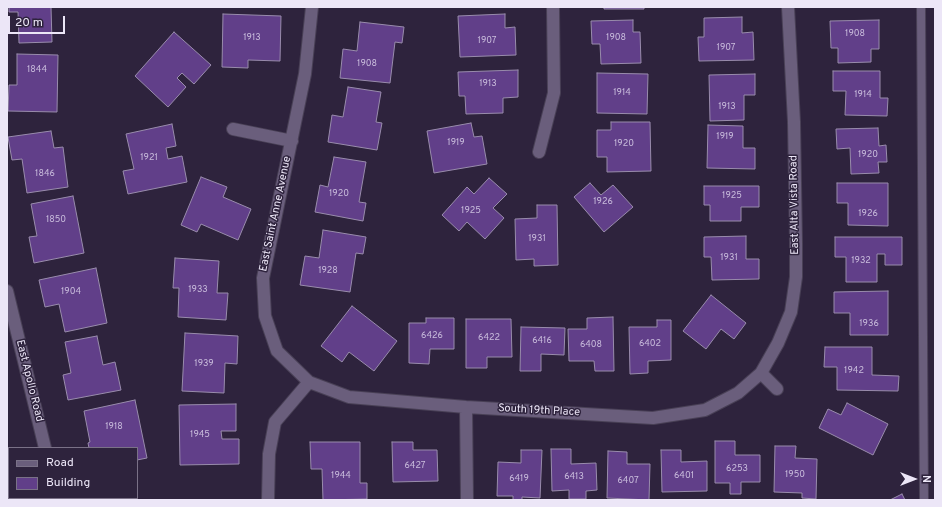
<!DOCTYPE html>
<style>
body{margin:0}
#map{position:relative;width:942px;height:507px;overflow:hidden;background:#2e233d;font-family:Overpass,sans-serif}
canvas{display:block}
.frame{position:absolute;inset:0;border:8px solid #ece6f7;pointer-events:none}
.legend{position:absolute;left:8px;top:447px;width:130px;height:52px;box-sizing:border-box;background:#2e233d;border:1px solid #7a7187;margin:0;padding:5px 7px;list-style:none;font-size:12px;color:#ece6f7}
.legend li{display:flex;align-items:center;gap:8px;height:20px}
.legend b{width:20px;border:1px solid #7a7187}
.north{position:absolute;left:894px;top:459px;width:40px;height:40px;-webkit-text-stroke:3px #2e233d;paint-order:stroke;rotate:90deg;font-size:11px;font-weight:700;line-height:16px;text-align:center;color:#ece6f7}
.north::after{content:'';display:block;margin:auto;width:14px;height:18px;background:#ece6f7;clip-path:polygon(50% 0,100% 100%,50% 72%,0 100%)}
.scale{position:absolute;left:8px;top:16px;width:57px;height:18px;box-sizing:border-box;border:2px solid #ece6f7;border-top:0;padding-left:5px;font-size:12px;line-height:14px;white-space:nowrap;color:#ece6f7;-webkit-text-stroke:3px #2e233d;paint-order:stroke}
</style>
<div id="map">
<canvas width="942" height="507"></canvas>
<div class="frame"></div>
<ul class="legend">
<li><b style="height:5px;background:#6a5e7c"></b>Road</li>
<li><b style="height:11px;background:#613f89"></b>Building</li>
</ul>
<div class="north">N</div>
<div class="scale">20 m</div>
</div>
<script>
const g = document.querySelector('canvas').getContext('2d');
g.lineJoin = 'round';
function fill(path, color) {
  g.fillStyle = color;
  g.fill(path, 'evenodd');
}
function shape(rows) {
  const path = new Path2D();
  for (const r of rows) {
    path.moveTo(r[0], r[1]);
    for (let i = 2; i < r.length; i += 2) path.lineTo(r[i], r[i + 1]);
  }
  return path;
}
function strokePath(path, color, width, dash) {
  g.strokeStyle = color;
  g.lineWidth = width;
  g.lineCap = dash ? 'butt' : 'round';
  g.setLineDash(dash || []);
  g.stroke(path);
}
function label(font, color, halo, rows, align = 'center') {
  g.font = font + ' Overpass,sans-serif';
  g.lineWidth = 3;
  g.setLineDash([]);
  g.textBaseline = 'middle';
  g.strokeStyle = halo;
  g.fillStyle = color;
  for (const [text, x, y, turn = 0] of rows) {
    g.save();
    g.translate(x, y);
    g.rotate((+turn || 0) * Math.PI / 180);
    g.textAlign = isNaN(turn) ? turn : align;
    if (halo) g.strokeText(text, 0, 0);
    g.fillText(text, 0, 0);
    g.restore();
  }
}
const building = shape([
 [9,7,51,7,52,42,19,43,18,12,9,12,9,7],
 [604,7,644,7,644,9,604,9,604,7],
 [223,14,281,16,280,61,248,60,248,68,222,67,223,14],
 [505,14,505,28,515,27,516,55,460,57,458,16,505,14],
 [742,17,742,33,753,32,754,60,699,61,698,37,704,37,704,18,742,17],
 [633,20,633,32,640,32,641,63,601,64,600,44,592,44,591,21,633,20],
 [879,20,879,49,871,49,871,62,838,63,838,48,831,48,830,21,879,20],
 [360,22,404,27,402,43,395,42,390,83,340,78,343,49,357,51,360,22],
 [174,32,211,65,194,84,182,73,177,78,186,87,168,107,135,76,174,32],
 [17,54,58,55,57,112,8,111,9,85,17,85,17,54],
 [518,70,518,97,503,98,503,113,466,114,465,96,459,96,458,72,518,70],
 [833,71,880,71,880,98,888,98,887,116,845,115,846,91,833,91,833,71],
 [597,73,648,74,647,114,597,113,597,73],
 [755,74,755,95,744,95,744,120,710,121,709,75,755,74],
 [348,87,381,92,376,122,382,123,377,150,328,142,332,115,343,117,348,87],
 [611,122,650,122,651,171,607,172,607,157,597,157,597,130,611,130,611,122],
 [471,123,474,137,482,136,487,164,434,173,427,131,471,123],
 [172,124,176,146,166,148,168,159,182,156,187,182,128,194,123,171,134,169,126,134,172,124],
 [708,125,743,126,743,148,755,148,755,169,707,168,708,125],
 [878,128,879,146,886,145,887,162,878,162,879,173,851,174,850,148,837,149,836,129,878,128],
 [51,131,54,148,63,147,68,187,27,193,22,159,12,160,8,137,51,131],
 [334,157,366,162,359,202,366,203,363,221,315,212,320,185,328,187,334,157],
 [201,177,227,187,223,197,251,209,238,240,201,224,197,232,181,225,201,177],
 [489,178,507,194,493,208,504,218,485,239,467,222,459,231,442,215,467,187,474,194,489,178],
 [590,183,601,195,613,185,633,207,604,232,574,197,590,183],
 [837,183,888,183,888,226,848,225,848,203,837,203,837,183],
 [704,186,759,186,759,207,741,207,741,221,710,221,710,205,704,205,704,186],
 [73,196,84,253,34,263,29,237,37,236,31,204,73,196],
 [537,205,557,205,558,265,534,266,534,259,516,260,515,219,537,218,537,205],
 [323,230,366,237,363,254,356,253,350,292,300,285,305,256,319,258,323,230],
 [746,236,746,259,759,259,759,279,712,280,711,257,704,257,704,237,746,236],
 [835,237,902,237,902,265,885,265,885,254,877,254,877,282,846,282,846,257,835,257,835,237],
 [175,258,219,261,217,293,228,293,226,320,178,317,179,288,173,288,175,258],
 [96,268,107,323,65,332,59,304,45,307,39,280,96,268],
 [888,291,888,335,850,335,850,313,834,313,834,292,888,291],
 [711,295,746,323,734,339,721,329,706,349,683,331,711,295],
 [352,306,397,341,374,371,349,352,342,362,321,346,352,306],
 [613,317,614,371,595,371,594,361,569,361,568,329,587,329,587,318,613,317],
 [426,318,454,318,454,349,430,349,429,364,409,363,409,323,426,323,426,318],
 [466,319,511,319,512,357,487,357,487,368,466,368,466,319],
 [657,320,671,320,671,360,648,361,648,373,630,374,629,327,657,327,657,320],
 [521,327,565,328,564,355,541,354,541,371,520,371,521,327],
 [185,333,238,336,237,364,225,363,224,393,182,391,185,333],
 [97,336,103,365,115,362,121,390,68,400,63,375,71,373,65,342,97,336],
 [825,347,872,347,872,375,899,376,898,391,837,390,837,367,824,367,825,347],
 [135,400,147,458,137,460,137,448,89,448,88,443,90,442,84,411,135,400],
 [847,403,888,424,873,455,819,428,828,409,841,415,847,403],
 [236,404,236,431,221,431,222,439,239,439,239,464,180,465,179,405,236,404],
 [715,441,735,441,735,455,760,455,760,482,741,482,741,494,730,494,730,483,715,483,715,441],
 [310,442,360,442,360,483,367,483,367,499,323,500,322,469,311,469,310,442],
 [392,442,413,442,413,450,437,450,438,481,393,482,392,442],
 [775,446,796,446,795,458,817,459,816,499,802,498,802,493,774,492,775,446],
 [551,449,571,449,571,464,596,463,597,490,586,491,586,499,569,499,569,490,552,491,551,449],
 [521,450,542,450,540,498,522,497,522,500,513,500,513,496,497,496,498,462,521,463,521,450],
 [661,450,681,450,681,462,707,461,707,491,662,492,661,450],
 [608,451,627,452,627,464,650,464,649,500,607,498,608,451],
 [902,494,905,500,890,500,902,494]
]);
const service = shape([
 [921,7,924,500]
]);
const minor = shape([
 [312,7,305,74,263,278,265,316,277,351,309,382,349,397,466,407,653,418,705,410,738,393,761,373,778,343,791,312,796,277,796,243,794,122,788,7],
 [233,129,292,141],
 [539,152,554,93,553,7],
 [7,291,45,448],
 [761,373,777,389],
 [466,407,467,500],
 [56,498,57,500],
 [268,500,269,454,275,422,309,382]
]);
const numberNames = [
 ["1908",855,34],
 ["1913",252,38],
 ["1908",616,38],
 ["1907",487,41],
 ["1907",726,48],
 ["1908",367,64],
 ["1844",37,70],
 ["1913",488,84],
 ["1914",622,93],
 ["1914",863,95],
 ["1913",727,107],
 ["1919",725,137],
 ["1919",456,143],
 ["1920",624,144],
 ["1920",868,155],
 ["1921",149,158],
 ["1846",45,174],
 ["1920",339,194],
 ["1925",732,196],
 ["1926",603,202],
 ["1925",471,211],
 ["1926",868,214],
 ["1850",56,220],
 ["1931",537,239],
 ["1931",729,258],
 ["1932",861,261],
 ["1928",328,271],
 ["1933",198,290],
 ["1904",71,292],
 ["1936",869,324],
 ["6426",432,336],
 ["6422",489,338],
 ["6416",542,341],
 ["6402",650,344],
 ["6408",591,345],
 ["1939",204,364],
 ["1942",854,371],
 ["1918",114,427],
 ["1945",200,435],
 ["6427",415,466],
 ["6253",737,469],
 ["1950",795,475],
 ["1944",341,476],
 ["6401",684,476],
 ["6413",574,477],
 ["6419",519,479],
 ["6407",628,481]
];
const streetNames = [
 ["East Alta Vista Road",795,205,-91],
 ["East Saint Anne Avenue",276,214,-78],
 ["East Apollo Road",29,381,76],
 ["South 19th Place",539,411,3]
];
fill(building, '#613f89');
strokePath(building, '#998cac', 1);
strokePath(service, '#494056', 10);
strokePath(minor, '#494056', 14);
strokePath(service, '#6a5e7c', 8);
strokePath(minor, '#6a5e7c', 12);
label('9px', '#c9bcdc', null, numberNames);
label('11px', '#ece6f7', '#2e233d', streetNames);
</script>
